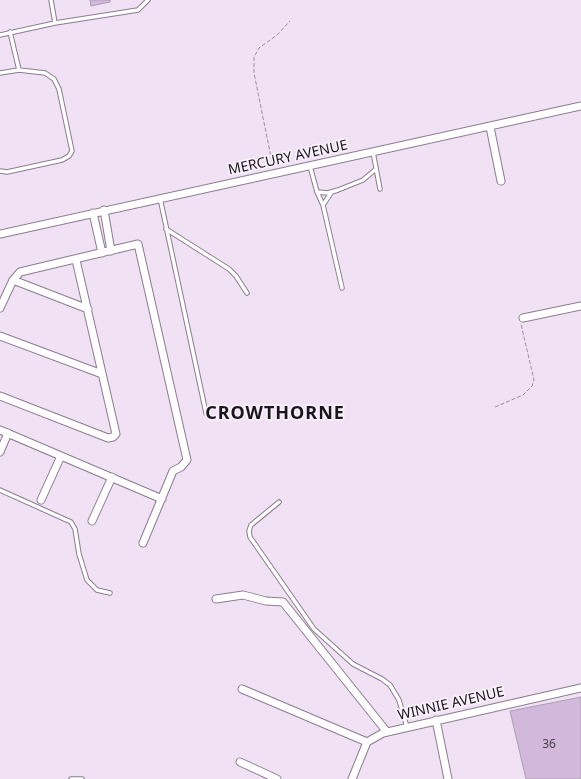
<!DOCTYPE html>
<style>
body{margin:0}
canvas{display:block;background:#f1e1f5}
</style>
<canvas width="581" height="779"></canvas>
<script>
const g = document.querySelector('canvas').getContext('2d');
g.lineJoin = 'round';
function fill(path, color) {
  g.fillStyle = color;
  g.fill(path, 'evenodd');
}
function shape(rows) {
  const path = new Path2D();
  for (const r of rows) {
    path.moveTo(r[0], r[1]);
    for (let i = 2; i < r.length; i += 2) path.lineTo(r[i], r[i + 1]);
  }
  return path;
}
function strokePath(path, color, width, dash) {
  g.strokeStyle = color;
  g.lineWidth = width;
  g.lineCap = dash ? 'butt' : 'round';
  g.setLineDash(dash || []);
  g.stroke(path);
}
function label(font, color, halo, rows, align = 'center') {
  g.font = font + ' "Noto Sans",sans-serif';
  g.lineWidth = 3.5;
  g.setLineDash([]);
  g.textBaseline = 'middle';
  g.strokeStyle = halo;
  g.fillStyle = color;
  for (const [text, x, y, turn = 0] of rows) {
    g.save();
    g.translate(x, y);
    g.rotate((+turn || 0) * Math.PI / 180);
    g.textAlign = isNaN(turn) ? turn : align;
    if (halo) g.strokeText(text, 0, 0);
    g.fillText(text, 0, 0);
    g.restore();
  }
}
const building = shape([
 [90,0,110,0,110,2,91,6,90,0],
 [581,697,581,779,526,779,510,711,581,697]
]);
const path = shape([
 [273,167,254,73,254,57,259,48,277,35,290,21],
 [495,407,523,395,532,386,534,380,521,324]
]);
const service = shape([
 [51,0,55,23],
 [10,32,19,70],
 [0,35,55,23,138,10,148,0],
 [0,73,19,70,45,73,54,79,59,89,72,151,69,156,62,160,7,172,0,171],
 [373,152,380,189],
 [310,166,317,192,323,205,342,288],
 [317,192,328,193,338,190,363,180,376,169],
 [160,198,206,413],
 [323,205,331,193],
 [166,229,229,269,236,276,247,293],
 [0,490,71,522,75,529,79,554,87,580,97,590,110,593],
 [279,502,251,525,249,531,250,537,314,629,353,664,382,679,390,685,399,700,407,727],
 [71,779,82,779]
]);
const minor = shape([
 [490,127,501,181],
 [104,210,111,251],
 [93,213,102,253],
 [0,234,581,106],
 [13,280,88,309],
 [0,308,13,280,20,272,138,244,187,460,181,467,173,471,143,543],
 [523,318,581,306],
 [0,336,102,374],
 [0,396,108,438,113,437,116,434,76,260],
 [0,430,162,499],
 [0,452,8,433],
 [41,500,61,456],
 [92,521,112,477],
 [216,599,243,595,266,601,283,602,387,732],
 [242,689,367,742],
 [436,720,448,779],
 [240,762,277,779],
 [352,779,367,742,383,733,581,688]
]);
const numberNames = [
 ["36",549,745]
];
const streetNames = [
 ["MERCURY AVENUE",288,158,-12],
 ["WINNIE AVENUE",451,704,-13]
];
const districtNames = [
 ["CROWTHORNE",275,414]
];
fill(building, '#d2b8da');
strokePath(building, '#ad9fb2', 1);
strokePath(service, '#8b7d8f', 5.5);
strokePath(minor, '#8b7d8f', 9);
strokePath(path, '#988d9b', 1, [4, 2]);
strokePath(service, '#fff', 3.5);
strokePath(minor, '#fff', 7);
label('12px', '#493e4c', null, numberNames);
label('14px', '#1b161d', '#faf1fd', streetNames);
g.letterSpacing = '1px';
label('bold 18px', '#1b161d', '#faf1fd', districtNames);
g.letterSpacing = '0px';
</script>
